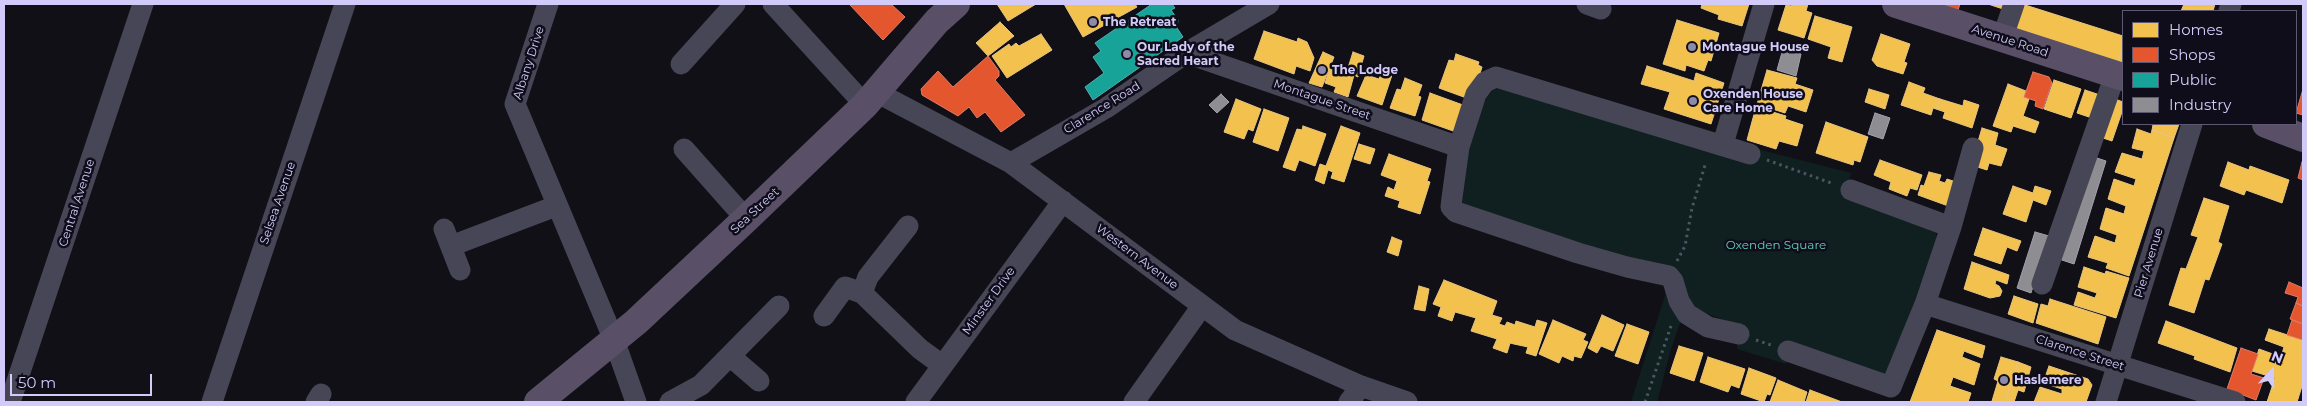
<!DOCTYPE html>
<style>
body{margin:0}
#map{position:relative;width:2307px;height:406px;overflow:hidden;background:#111017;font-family:Montserrat,sans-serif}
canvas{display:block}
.frame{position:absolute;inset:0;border:5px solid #d2cbf9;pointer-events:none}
.legend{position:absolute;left:2122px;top:10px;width:175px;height:115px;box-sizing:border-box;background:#0f0d1a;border:1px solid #5d5973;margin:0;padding:6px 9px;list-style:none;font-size:15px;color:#d2cbf9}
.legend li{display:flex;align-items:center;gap:10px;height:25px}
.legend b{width:25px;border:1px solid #5d5973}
.north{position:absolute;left:2247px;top:346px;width:50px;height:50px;-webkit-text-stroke:4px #0f0d1a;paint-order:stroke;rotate:21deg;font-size:14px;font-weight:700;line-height:20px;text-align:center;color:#d2cbf9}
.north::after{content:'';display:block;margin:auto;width:18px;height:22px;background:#d2cbf9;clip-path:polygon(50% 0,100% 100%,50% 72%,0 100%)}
.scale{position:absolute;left:10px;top:374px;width:142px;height:22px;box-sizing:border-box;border:2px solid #d2cbf9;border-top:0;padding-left:6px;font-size:15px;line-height:18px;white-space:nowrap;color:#d2cbf9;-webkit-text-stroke:4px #0f0d1a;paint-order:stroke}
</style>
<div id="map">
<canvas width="2307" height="406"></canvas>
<div class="frame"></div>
<ul class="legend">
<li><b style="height:14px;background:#f2c14e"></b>Homes</li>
<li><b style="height:14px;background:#e4572e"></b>Shops</li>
<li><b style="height:14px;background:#17a398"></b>Public</li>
<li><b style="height:14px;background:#8d8d92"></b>Industry</li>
</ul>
<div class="north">N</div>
<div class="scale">50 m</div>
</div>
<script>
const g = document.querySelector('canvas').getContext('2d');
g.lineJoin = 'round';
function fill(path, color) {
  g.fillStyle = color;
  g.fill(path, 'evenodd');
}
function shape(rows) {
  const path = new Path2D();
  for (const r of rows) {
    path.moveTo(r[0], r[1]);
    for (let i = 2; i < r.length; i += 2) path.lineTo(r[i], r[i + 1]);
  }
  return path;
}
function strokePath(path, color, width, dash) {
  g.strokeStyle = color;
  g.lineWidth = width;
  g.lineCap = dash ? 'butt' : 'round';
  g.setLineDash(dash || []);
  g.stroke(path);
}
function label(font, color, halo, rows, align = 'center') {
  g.font = font + ' Montserrat,sans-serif';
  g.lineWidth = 5;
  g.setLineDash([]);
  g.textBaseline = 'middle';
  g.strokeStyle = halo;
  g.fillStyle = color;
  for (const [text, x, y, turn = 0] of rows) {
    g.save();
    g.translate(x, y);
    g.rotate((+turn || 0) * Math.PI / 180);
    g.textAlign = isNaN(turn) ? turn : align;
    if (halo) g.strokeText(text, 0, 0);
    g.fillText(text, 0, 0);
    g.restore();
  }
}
const green = shape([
 [1511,86,1851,173,1848,183,1936,229,1937,241,1889,369,1883,377,1794,348,1786,364,1737,349,1738,325,1686,306,1671,349,1657,402,1631,402,1668,286,1462,206,1469,149,1485,100,1493,90]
]);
const homes = shape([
 [997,4,1036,4,1008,21,997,4],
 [1064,4,1135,4,1137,7,1083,37,1064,4],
 [1702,4,1749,4,1742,26,1718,19,1719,15,1701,8,1702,4],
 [1792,4,1808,4,1806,11,1812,13,1804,38,1778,30,1786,5,1791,6,1792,4],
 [1988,4,2005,4,2003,9,1988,4],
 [2022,4,2123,36,2123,46,2118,62,2011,29,2022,4],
 [2184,4,2215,4,2213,11,2181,11,2184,4],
 [1815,16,1852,27,1842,62,1828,58,1831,47,1808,39,1815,16],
 [1677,20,1719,33,1711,61,1708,60,1704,71,1686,65,1685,71,1663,64,1677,20],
 [1000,22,1014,36,988,56,976,43,1000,22],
 [1264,31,1297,42,1298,38,1307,42,1314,58,1310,71,1296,66,1294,74,1254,59,1264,31],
 [1041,34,1052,50,1007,78,992,56,1009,44,1011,47,1016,43,1019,46,1041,34],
 [1881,34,1910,44,1904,62,1907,63,1903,74,1877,66,1872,60,1881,34],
 [2123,46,2123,64,2118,62,2123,46],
 [1323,52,1334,57,1322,87,1309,83,1323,52],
 [1353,52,1364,56,1358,77,1354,75,1348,97,1334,92,1336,87,1325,83,1331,65,1347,71,1353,52],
 [1456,54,1479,62,1478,65,1482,67,1472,100,1439,88,1449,60,1454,61,1456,54],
 [1647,66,1694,81,1696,73,1724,83,1711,124,1664,109,1670,92,1641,84,1647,66],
 [1767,70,1797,78,1795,84,1813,90,1806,112,1788,106,1785,113,1757,104,1767,70],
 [1382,71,1392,75,1382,105,1357,96,1366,75,1379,79,1382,71],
 [1405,78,1422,85,1418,96,1421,97,1415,116,1390,108,1397,89,1401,90,1405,78],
 [2054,80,2081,89,2071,118,2044,109,2054,80],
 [1909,82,1925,88,1923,93,1940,99,1936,109,1933,108,1931,115,1901,105,1909,82],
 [2008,84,2026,91,2024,97,2029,99,2023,116,2039,122,2035,133,2013,126,2011,132,1993,126,2008,84],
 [1869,89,1889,95,1885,109,1865,102,1869,89],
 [2085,90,2100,95,2092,118,2077,113,2085,90],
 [1430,93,1463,105,1456,132,1422,120,1430,93],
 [2110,97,2123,102,2123,109,2112,141,2097,136,2110,97],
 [1236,99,1261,109,1253,131,1248,129,1244,139,1224,132,1236,99],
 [1940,99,1963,106,1964,100,1979,105,1972,128,1943,118,1945,112,1936,109,1940,99],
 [1756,107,1786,116,1785,119,1803,125,1797,146,1779,141,1776,149,1747,140,1756,107],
 [1264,109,1289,118,1278,151,1253,142,1264,109],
 [1826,122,1868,137,1860,162,1854,160,1853,165,1816,153,1826,122],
 [2149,124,2179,124,2174,138,2152,130,2153,125,2149,124],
 [1303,126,1326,134,1315,166,1299,160,1295,171,1283,167,1297,129,1302,130,1303,126],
 [1341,126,1360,133,1344,182,1331,178,1333,172,1328,170,1324,184,1315,180,1320,164,1326,166,1341,126],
 [1982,128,1998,133,1995,145,2007,149,2001,166,1989,163,1987,170,1971,165,1982,128],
 [2137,129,2151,134,2152,130,2174,138,2129,276,2106,268,2108,263,2088,257,2095,236,2115,243,2117,235,2100,229,2106,208,2124,214,2126,206,2108,199,2114,179,2134,186,2136,179,2115,172,2122,153,2142,159,2144,151,2132,148,2137,129],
 [1359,144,1375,149,1370,164,1354,159,1359,144],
 [1389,154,1431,169,1427,181,1430,182,1420,214,1398,207,1400,201,1385,196,1388,187,1394,190,1397,181,1381,175,1389,154],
 [1880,160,1922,175,1917,190,1910,188,1907,196,1889,189,1891,182,1874,175,1880,160],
 [2228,162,2249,170,2250,166,2289,180,2282,203,2246,190,2244,195,2220,186,2228,162],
 [1929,172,1941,175,1939,181,1945,183,1947,179,1959,183,1951,207,1918,195,1921,185,1924,186,1929,172],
 [2013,186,2033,193,2035,186,2051,191,2046,205,2033,200,2026,222,2003,214,2013,186],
 [2204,198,2229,206,2218,242,2222,244,2209,280,2205,279,2194,313,2169,305,2181,268,2186,269,2198,237,2191,235,2204,198],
 [1983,228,2021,241,2017,251,2007,247,2001,264,1974,255,1983,228],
 [1392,237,1402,241,1398,256,1387,252,1392,237],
 [1972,262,2009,275,2007,284,1996,280,1995,284,1999,286,2002,291,2000,296,1990,298,1964,289,1972,262],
 [2084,267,2105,274,2106,271,2129,278,2116,318,2074,305,2078,292,2095,298,2097,293,2078,287,2084,267],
 [1444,280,1497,301,1492,315,1502,318,1499,324,1505,326,1507,322,1515,325,1516,321,1535,327,1537,320,1547,323,1536,356,1526,353,1528,347,1514,344,1510,343,1507,353,1493,348,1497,339,1471,331,1476,318,1455,312,1452,321,1438,316,1441,307,1433,304,1444,280],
 [1419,286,1429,289,1425,311,1414,309,1419,286],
 [2014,296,2038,304,2033,323,2008,314,2014,296],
 [2050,299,2106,317,2098,344,2036,323,2041,304,2048,306,2050,299],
 [1602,315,1624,325,1613,351,1601,346,1597,353,1588,348,1602,315],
 [1553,320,1586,334,1583,340,1588,342,1581,358,1574,356,1573,361,1562,356,1559,363,1539,354,1553,320],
 [2166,321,2237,348,2230,372,2194,359,2195,356,2158,343,2166,321],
 [1627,324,1649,332,1638,364,1615,356,1627,324],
 [2269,329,2303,340,2303,383,2297,402,2267,402,2275,378,2252,371,2259,349,2281,357,2284,347,2265,340,2269,329],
 [1937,330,1985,346,1982,358,1964,351,1962,357,1980,364,1974,385,1953,377,1950,386,1971,393,1968,402,1910,402,1937,330],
 [1679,346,1703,353,1694,381,1670,373,1679,346],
 [1708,357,1745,369,1739,388,1731,385,1728,392,1700,382,1708,357],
 [2001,357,2018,362,2005,402,1995,402,1992,401,1998,381,1994,379,2001,357],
 [2018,362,2031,367,2024,392,2018,390,2014,402,2005,402,2018,362],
 [2049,366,2088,379,2092,385,2086,402,2034,402,2040,387,2062,394,2062,389,2043,383,2049,366],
 [1749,368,1776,378,1770,395,1767,394,1764,402,1741,394,1749,368],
 [1778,380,1807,392,1804,402,1770,402,1778,380],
 [1810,390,1842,402,1806,402,1810,390]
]);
const shops = shape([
 [849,4,891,4,905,17,883,40,849,4],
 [1939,4,1960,4,1958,10,1939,4],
 [988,56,999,71,999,76,995,80,1025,115,1001,132,985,112,977,118,969,107,958,116,922,95,921,89,938,71,953,87,988,56],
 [2033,72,2049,77,2052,83,2043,109,2035,106,2036,101,2024,97,2033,72],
 [2303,89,2303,115,2296,113,2303,89],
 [2302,162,2303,162,2303,180,2298,178,2302,162],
 [2289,282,2303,288,2303,306,2296,303,2298,297,2285,293,2289,282],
 [2296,303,2303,306,2303,324,2290,319,2296,303],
 [2292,320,2303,324,2303,340,2287,335,2292,320],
 [2241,348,2258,354,2251,374,2264,378,2256,400,2227,389,2241,348]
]);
const public = shape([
 [1152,4,1172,4,1175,8,1171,10,1178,20,1177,28,1183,37,1093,100,1085,87,1104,73,1093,57,1101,51,1095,43,1152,4]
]);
const industry = shape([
 [1783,49,1801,54,1796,76,1777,70,1783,49],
 [1221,94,1229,102,1217,113,1209,105,1221,94],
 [1875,113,1890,118,1883,139,1868,134,1875,113],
 [2091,156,2106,161,2074,264,2059,259,2091,156],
 [2035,232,2049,236,2031,293,2017,288,2035,232]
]);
const path = shape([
 [1767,160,1834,184],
 [1677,261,1685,246,1692,208,1706,162],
 [1756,340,1771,345],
 [1645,402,1671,326]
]);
const minor = shape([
 [548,4,515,104,614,340,636,402],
 [773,4,865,105],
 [1587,4,1601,9],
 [2229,11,2231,4],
 [2002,39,2014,4],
 [1186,53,1459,147],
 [681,64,735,4],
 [876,92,1011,163,1235,330,1361,386,1407,402],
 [1723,144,1764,4],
 [684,149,746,219],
 [1011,163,1106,108,1186,53,1269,4],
 [1851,190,1951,227],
 [908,226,868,277,862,293,920,349,942,365],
 [444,229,460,270],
 [451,246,556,206],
 [2042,284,2115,75],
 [1925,304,2235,402],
 [824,316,845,287,862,293],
 [1739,334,1708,327,1687,314,1679,301,1673,281,1669,276,1627,267,1578,253,1456,212,1451,207,1452,198,1459,147,1476,94,1485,82,1496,77,1750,154],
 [1788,351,1891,387,1925,304,1951,227,1973,148],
 [730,356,759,381],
 [10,402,143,4],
 [212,402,345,4],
 [316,402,321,394],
 [670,402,701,385,779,306],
 [916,402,1063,201],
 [1134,402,1202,306],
 [1349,402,1361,386],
 [2106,402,2192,124]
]);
const major = shape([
 [1896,4,2123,77],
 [2266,124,2303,138],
 [538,402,636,322,746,219,865,105,937,21,956,4]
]);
const markers = [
 [1093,22,5,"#8e8aaa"],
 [1692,47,5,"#8e8aaa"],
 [1127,54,5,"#8e8aaa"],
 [1322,70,5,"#8e8aaa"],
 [1693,101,5,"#8e8aaa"],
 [2004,380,5,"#8e8aaa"]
];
const poiNames = [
 ["The Retreat",1103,22],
 ["Our Lady of the",1137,47],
 ["Sacred Heart",1137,61],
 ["Montague House",1702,47],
 ["The Lodge",1332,70],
 ["Oxenden House",1703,94],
 ["Care Home",1703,108],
 ["Haslemere",2014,380]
];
const streetNames = [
 ["Avenue Road",2010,41,18],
 ["Albany Drive",529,63,-72],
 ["Montague Street",1322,100,19],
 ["Clarence Road",1102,108,-32],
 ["Central Avenue",77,203,-72],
 ["Selsea Avenue",278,203,-71],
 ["Sea Street",755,211,-43],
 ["Western Avenue",1137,257,37],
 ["Pier Avenue",2149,263,-73],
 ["Minster Drive",989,301,-54],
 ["Clarence Street",2080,353,18]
];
const parkNames = [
 ["Oxenden Square",1776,245]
];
fill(green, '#102021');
fill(homes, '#f2c14e');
strokePath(homes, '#e8c481', 1);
fill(shops, '#e4572e');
strokePath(shops, '#df7a6b', 1);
fill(public, '#17a398');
strokePath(public, '#4fafb5', 1);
fill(industry, '#8d8d92');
strokePath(industry, '#a2a0b1', 1);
strokePath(path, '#4a5660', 3, [2.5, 4]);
strokePath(minor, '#474656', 21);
strokePath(major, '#595067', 28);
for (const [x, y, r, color] of markers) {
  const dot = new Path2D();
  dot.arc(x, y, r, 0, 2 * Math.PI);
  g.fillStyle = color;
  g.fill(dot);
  strokePath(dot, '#0f0d1a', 2);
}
label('bold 12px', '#d2cbf9', '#0f0d1a', poiNames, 'left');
label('12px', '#d2cbf9', '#0f0d1a', streetNames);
label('12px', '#62ceb6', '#0f0d1a', parkNames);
</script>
